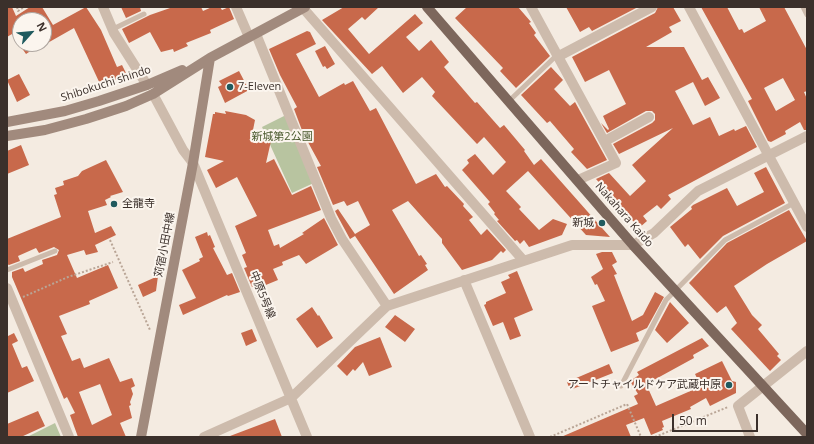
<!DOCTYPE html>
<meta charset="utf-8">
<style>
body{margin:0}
#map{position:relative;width:814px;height:444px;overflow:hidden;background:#f4ebe1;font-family:"Open Sans",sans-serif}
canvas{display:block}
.frame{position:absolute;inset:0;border:8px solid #3b302b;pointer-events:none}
.north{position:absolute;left:12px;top:12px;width:40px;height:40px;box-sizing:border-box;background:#fbf5ee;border:1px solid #aea6a0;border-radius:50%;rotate:63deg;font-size:11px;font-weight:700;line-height:16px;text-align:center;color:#3b302b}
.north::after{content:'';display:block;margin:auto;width:14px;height:18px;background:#1f5a5e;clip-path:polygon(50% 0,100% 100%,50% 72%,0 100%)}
.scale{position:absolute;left:672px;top:414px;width:86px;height:18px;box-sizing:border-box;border:2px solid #3b302b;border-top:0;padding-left:5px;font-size:12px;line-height:14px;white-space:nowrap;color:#3b302b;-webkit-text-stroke:3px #fbf5ee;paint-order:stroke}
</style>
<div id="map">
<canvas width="814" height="444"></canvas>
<div class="frame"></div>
<div class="north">N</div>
<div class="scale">50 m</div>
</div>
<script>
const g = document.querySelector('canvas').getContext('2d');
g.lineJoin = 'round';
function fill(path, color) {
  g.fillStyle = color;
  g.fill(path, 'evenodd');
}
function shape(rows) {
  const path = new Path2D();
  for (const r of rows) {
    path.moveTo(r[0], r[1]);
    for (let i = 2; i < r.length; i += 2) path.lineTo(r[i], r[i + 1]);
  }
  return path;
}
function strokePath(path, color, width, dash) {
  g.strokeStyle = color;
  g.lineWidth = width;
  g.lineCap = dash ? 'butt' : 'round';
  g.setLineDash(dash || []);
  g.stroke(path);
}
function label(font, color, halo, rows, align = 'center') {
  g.font = font + ' "Open Sans","Noto Sans JP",sans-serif';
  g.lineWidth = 4;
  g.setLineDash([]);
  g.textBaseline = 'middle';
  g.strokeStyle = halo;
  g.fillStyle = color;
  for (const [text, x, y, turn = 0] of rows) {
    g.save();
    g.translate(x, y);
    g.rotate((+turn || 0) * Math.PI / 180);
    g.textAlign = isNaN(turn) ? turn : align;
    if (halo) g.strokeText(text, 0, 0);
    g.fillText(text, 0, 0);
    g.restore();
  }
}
const green = shape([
 [288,114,316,182,292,193,262,127],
 [55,423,61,437,27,437]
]);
const building = shape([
 [7,7,12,7,16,16,30,7,42,7,53,25,86,7,101,30,117,67,122,65,127,75,101,86,74,28,44,45,44,20,20,20,20,44,41,44,26,54,12,34,7,37],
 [121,7,140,7,141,11,126,18],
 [173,7,201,7,203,11,212,7,220,7,222,10,229,7,234,19,210,30,211,33,186,43,188,46,174,52,173,49,161,52,150,32,129,43,122,29,150,15],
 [344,7,379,7,365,20,362,17,348,29,369,54,415,14,423,23,406,37,419,51,431,40,449,62,444,67,475,103,477,102,500,128,504,125,525,150,524,151,534,165,541,159,610,237,586,235,528,171,506,191,521,207,519,209,539,230,553,219,567,224,562,235,529,247,524,240,520,244,517,240,515,241,497,221,499,220,494,214,495,213,488,204,490,202,462,170,469,163,467,160,475,154,493,175,506,162,484,137,477,144,432,96,435,92,422,77,403,93,382,66,372,74,322,20],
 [467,7,518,7,531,22,529,23,536,33,534,35,550,56,516,88,500,71,503,68,455,18],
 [566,7,638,7,592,31,589,27,580,32],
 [658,7,673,7,681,21,669,27,672,32,646,47,684,47,702,80,708,77,720,98,705,106,693,82,675,91,693,125,710,117,719,136,734,129,735,131,746,126,757,147,668,195,671,199,661,209,657,205,643,216,647,221,639,228,596,179,609,173,630,196,646,181,632,165,673,128,619,154,613,144,652,123,655,120,655,114,652,111,646,111,607,133,601,123,608,130,609,129,603,116,626,104,609,70,585,82,572,57,655,13],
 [701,7,727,7,739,30,742,29,744,33,766,21,759,7,784,7,807,50,807,91,804,92,807,99,807,130,804,130,800,122,785,131,786,134,771,142,768,141,748,101,752,99],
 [783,78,795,100,776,111,764,88],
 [307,31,310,32,316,44,296,54,319,97,344,83,345,85,353,81,370,111,376,108,416,184,436,174,445,187,447,186,464,204,463,206,473,217,469,220,481,235,487,229,506,250,503,253,501,251,492,260,462,270,442,243,442,239,408,201,392,210,419,256,421,255,427,264,425,265,428,270,394,294,355,236,350,239,337,215,335,211,338,209,355,234,370,225,358,201,347,206,344,201,333,205,317,167,321,166,303,133,294,109,297,107,280,75,269,49],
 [325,46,335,64,327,69,325,66,323,67,315,51],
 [551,67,563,80,554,89,570,106,575,102,607,160,587,169,571,152,574,149,550,121,547,123,521,95],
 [239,71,249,90,225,103,218,87,222,85,219,81],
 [19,74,30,95,17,102,7,80],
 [225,111,246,115,255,120,252,135,269,138,269,140,271,141,266,163,274,159,292,195,311,186,321,210,268,230,274,246,279,244,280,248,304,234,302,233,324,218,338,245,306,264,299,255,282,262,283,265,273,269,278,280,256,289,254,286,252,287,244,268,247,267,242,255,246,253,235,226,257,216,237,177,216,188,207,170,224,161,205,157,213,114,215,114,215,112,226,114],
 [21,145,29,165,7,174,7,151],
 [106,160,123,192,110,196,111,197,105,200,107,205,88,211,95,233,111,226,116,235,95,245,98,252,86,255,84,250,67,255,77,278,108,265,118,288,89,301,90,304,59,316,67,334,61,336,72,361,80,358,84,368,109,358,120,382,132,378,135,386,131,388,133,394,130,402,131,405,129,406,132,418,120,423,126,437,78,437,70,415,75,413,67,397,64,399,12,277,12,272,23,268,25,272,43,264,42,260,57,255,59,250,54,247,39,253,36,248,18,256,20,261,9,265,7,264,7,239,61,217,54,195,57,194,55,188,64,185,63,181,78,176,82,171],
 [100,384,112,415,92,425,79,392],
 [766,167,785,203,723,236,700,259,688,244,685,247,670,227,692,209,691,207,693,205,727,188,737,206,764,192,754,173],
 [789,210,807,241,767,264,734,286,752,315,762,325,758,329,779,354,777,356,781,360,770,371,731,329,737,323,726,306,717,313,689,283,727,243],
 [207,232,208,236,210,235,215,247,213,248,227,275,232,273,240,292,228,296,227,295,183,315,179,305,196,298,182,270,200,261,199,259,203,257,195,237],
 [602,252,612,252,617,262,612,265,617,274,614,275,632,321,643,315,655,292,664,297,647,328,636,333,639,341,611,352,592,306,605,301,597,284,595,285,591,277,603,269,596,254],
 [517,271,533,310,514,318,521,336,510,340,503,322,493,326,484,305,486,304,486,302,506,293,501,282,510,278,508,275],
 [158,276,156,291,143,297,138,285],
 [670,302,689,323,667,343,655,330],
 [312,307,318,316,319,315,333,338,317,348,296,319],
 [395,315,415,329,405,342,385,327],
 [252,329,257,341,246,346,241,333],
 [7,333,8,336,14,333,18,341,12,344,22,368,27,366,34,381,7,393],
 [380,337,392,367,369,376,363,362,355,371,353,369,347,376,337,366,355,347],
 [702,338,709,346,693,355,694,358,652,381,653,383,647,386,656,406,695,389,698,380,695,374,722,361,732,381,736,382,736,393,710,406,706,398,690,407,691,409,662,421,664,427,662,428,663,430,651,435,644,418,626,425,631,437,561,437,638,404,634,396,638,394,630,381,639,375,637,372],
 [609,364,613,373,570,390,567,382],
 [38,411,45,426,21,437,7,437,7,424],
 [275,419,282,437,230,437,230,436]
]);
const path = shape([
 [17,7,18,11,24,7],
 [110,240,150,330],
 [23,297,68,277,113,262],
 [550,437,627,404,641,437],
 [655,437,728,407]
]);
const lane = shape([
 [803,7,807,15],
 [113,29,144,14],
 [509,101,557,55],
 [7,270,55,251],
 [621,386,666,300,725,240,794,203]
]);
const street = shape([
 [103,7,114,33,147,85],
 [236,7,249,37],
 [531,7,616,163,578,180],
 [689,7,807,227],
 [303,8,523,260],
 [256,34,331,218,342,239,387,306],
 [559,56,652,7],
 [153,94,183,150,193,163,307,437],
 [605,141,649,117],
 [464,280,530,437],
 [7,288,69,437],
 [204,437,291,398,387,306,572,245,633,245,654,233,698,191,807,136],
 [750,437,738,406,807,351]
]);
const secondary = shape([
 [7,122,65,111,99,101,147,85,182,70],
 [7,136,45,130,86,119,126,106,153,94,210,58,305,7],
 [141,437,193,163,210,58]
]);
const primary = shape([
 [427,7,633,245,807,434]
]);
const markers = [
 [230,87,4,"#1f5a5e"],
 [114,204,4,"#1f5a5e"],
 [602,223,4,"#1f5a5e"],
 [729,385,4,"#1f5a5e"]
];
const streetNames = [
 ["Shibokuchi shindo",106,84,-18],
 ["Nakahara Kaido",624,215,49],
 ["苅宿小田中線",165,245,-79],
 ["中原5号線",262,295,68]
];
const poiNames = [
 ["7-Eleven",238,87],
 ["全龍寺",122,204],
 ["新城",594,223,"right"],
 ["アートチャイルドケア武蔵中原",721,385,"right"]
];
const parkNames = [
 ["新城第2公園",282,137]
];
fill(green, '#b8c4a0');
fill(building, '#c8694b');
strokePath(path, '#b9a596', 2, [2, 2]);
strokePath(lane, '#cdbbac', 5);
strokePath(street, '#cdbbac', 10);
strokePath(secondary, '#a18a7d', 10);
strokePath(primary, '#7d675c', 10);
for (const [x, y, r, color] of markers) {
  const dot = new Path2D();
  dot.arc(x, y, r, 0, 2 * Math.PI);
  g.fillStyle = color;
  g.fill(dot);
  strokePath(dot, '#fbf5ee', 1.5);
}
label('11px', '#3b302b', '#fbf5ee', streetNames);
label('11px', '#3b302b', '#fbf5ee', poiNames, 'left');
label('11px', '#4a5a2e', '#fbf5ee', parkNames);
</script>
